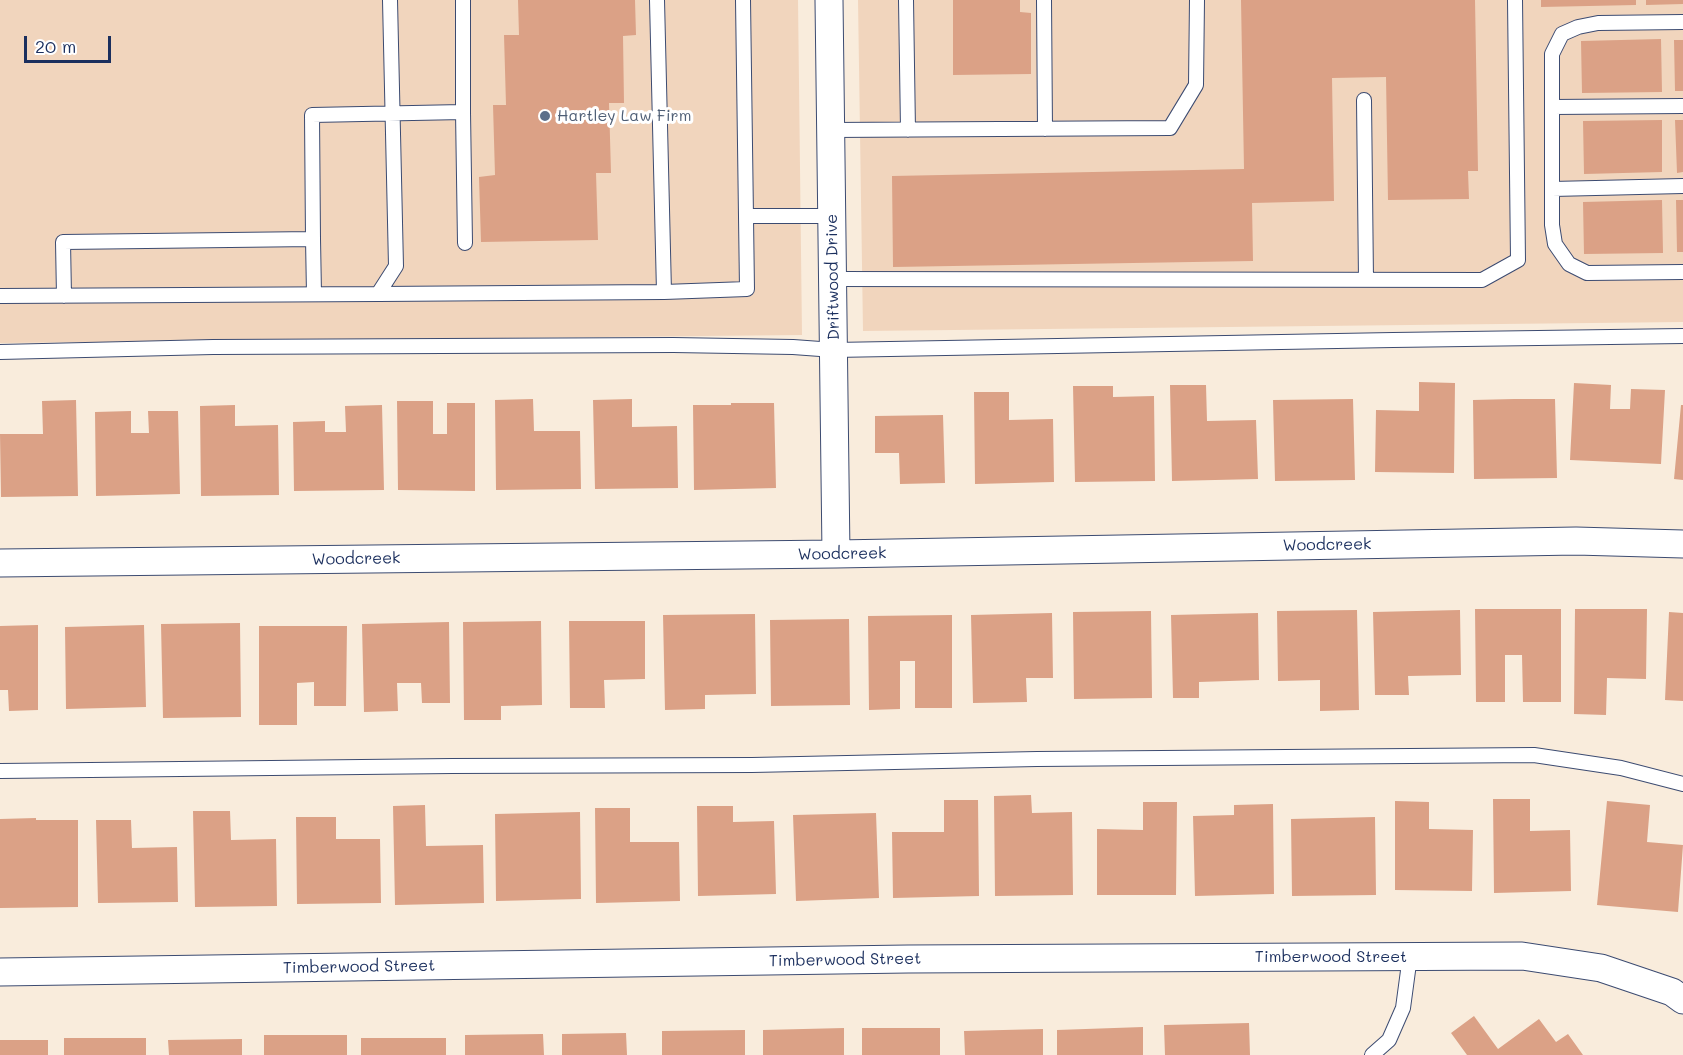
<!DOCTYPE html>
<style>
body{margin:0}
#map{position:relative;width:1683px;height:1055px;overflow:hidden;background:#f9ecdc;font-family:Mali,sans-serif}
canvas{display:block}
.scale{position:absolute;left:24px;top:36px;width:87px;height:27px;box-sizing:border-box;border:3px solid #1b2f5e;border-top:0;padding-left:8px;font-size:18px;line-height:21px;white-space:nowrap;color:#1b2f5e;-webkit-text-stroke:4px #fff;paint-order:stroke}
</style>
<div id="map">
<canvas width="1683" height="1055"></canvas>
<div class="scale">20 m</div>
</div>
<script>
const g = document.querySelector('canvas').getContext('2d');
g.lineJoin = 'round';
function fill(path, color) {
  g.fillStyle = color;
  g.fill(path, 'evenodd');
}
function shape(rows) {
  const path = new Path2D();
  for (const r of rows) {
    path.moveTo(r[0], r[1]);
    for (let i = 2; i < r.length; i += 2) path.lineTo(r[i], r[i + 1]);
  }
  return path;
}
function strokePath(path, color, width, dash) {
  g.strokeStyle = color;
  g.lineWidth = width;
  g.lineCap = dash ? 'butt' : 'round';
  g.setLineDash(dash || []);
  g.stroke(path);
}
function label(font, color, halo, rows, align = 'center') {
  g.font = font + ' Mali,sans-serif';
  g.lineWidth = 6;
  g.setLineDash([]);
  g.textBaseline = 'middle';
  g.strokeStyle = halo;
  g.fillStyle = color;
  for (const [text, x, y, turn = 0] of rows) {
    g.save();
    g.translate(x, y);
    g.rotate((+turn || 0) * Math.PI / 180);
    g.textAlign = isNaN(turn) ? turn : align;
    if (halo) g.strokeText(text, 0, 0);
    g.fillText(text, 0, 0);
    g.restore();
  }
}
const built = shape([
 [0,0,798,0,802,335,0,343],
 [858,0,1683,0,1683,322,863,331]
]);
const building = shape([
 [518,0,635,0,636,35,623,36,624,103,609,103,611,173,596,173,598,240,481,242,479,177,495,175,493,105,506,105,504,35,519,35],
 [953,0,1020,0,1020,12,1031,13,1031,74,953,75],
 [1241,0,1475,0,1478,171,1468,171,1469,199,1388,200,1386,77,1332,78,1334,201,1252,203,1253,261,893,267,892,176,1244,169],
 [1541,0,1636,0,1636,5,1541,7],
 [1646,0,1683,0,1683,4,1646,5],
 [1661,39,1662,92,1582,93,1581,41],
 [1674,40,1683,40,1683,91,1675,91],
 [1662,120,1662,172,1584,174,1583,121],
 [1675,120,1683,120,1683,172,1677,173],
 [1662,200,1663,253,1584,254,1583,202],
 [1676,200,1683,200,1683,252,1677,252],
 [1419,382,1455,383,1454,473,1375,472,1376,410,1419,411],
 [1574,383,1611,385,1610,409,1630,409,1631,389,1665,390,1661,464,1570,460],
 [1170,385,1206,385,1207,421,1256,420,1258,479,1172,481],
 [1073,386,1113,386,1113,397,1154,396,1155,481,1075,482],
 [974,392,1009,392,1009,420,1053,419,1054,482,975,484],
 [533,399,534,431,580,431,581,489,496,490,495,400],
 [632,399,632,427,677,426,678,488,595,489,593,400],
 [1353,399,1355,480,1275,481,1273,400],
 [1514,399,1555,399,1557,478,1474,479,1473,400],
 [76,400,78,496,1,497,0,434,43,434,42,401],
 [397,401,433,401,433,434,447,434,447,403,475,403,475,491,398,490],
 [731,403,774,403,776,488,694,490,693,405,731,405],
 [235,405,235,426,278,425,279,495,201,496,200,406],
 [382,405,384,490,294,491,293,422,325,421,325,432,346,432,345,406],
 [1681,405,1683,405,1683,480,1674,479],
 [131,411,131,433,149,433,148,411,178,411,180,494,96,496,95,412],
 [943,415,945,483,900,484,899,453,875,453,875,416],
 [1475,609,1561,609,1561,702,1523,702,1522,655,1505,655,1505,702,1476,702],
 [1575,609,1647,609,1646,679,1607,678,1606,715,1574,714],
 [1357,610,1359,710,1320,711,1320,680,1278,681,1277,611],
 [1460,610,1461,675,1408,676,1409,695,1375,695,1373,612],
 [1151,611,1152,698,1074,699,1073,612],
 [1669,612,1683,613,1683,701,1665,700],
 [1052,613,1053,678,1026,678,1027,702,973,703,971,615],
 [1258,613,1259,680,1199,682,1199,698,1173,698,1171,615],
 [755,614,756,694,705,695,705,709,665,710,663,615],
 [952,615,952,708,915,708,915,661,900,661,900,709,869,710,868,616],
 [849,619,850,705,771,706,770,620],
 [541,621,542,705,501,706,501,720,464,720,463,622],
 [569,621,645,621,645,679,604,680,605,708,570,708],
 [449,622,450,703,422,703,421,683,397,683,398,711,364,712,362,624],
 [240,623,241,717,163,718,161,624],
 [38,625,38,710,9,711,8,690,0,690,0,626],
 [144,625,146,707,66,709,65,627],
 [259,626,347,626,346,706,314,706,314,682,297,683,297,725,259,725],
 [1031,795,1032,813,1072,812,1073,895,995,896,994,796],
 [1493,799,1530,799,1530,831,1570,830,1571,891,1494,893],
 [944,800,978,800,979,896,893,898,892,832,944,832],
 [1395,801,1429,802,1429,829,1473,830,1472,891,1395,890],
 [1607,801,1650,805,1647,842,1683,845,1678,912,1597,905],
 [1143,802,1177,802,1176,895,1097,895,1097,829,1143,830],
 [1273,804,1274,894,1195,896,1193,816,1234,815,1234,805],
 [425,805,426,846,483,845,484,903,395,905,393,806],
 [697,806,733,806,733,822,774,821,776,894,698,896],
 [595,808,630,808,630,842,679,842,680,901,596,903],
 [193,811,230,811,231,840,276,839,277,906,195,907],
 [580,812,581,899,496,901,495,814],
 [876,813,879,898,796,901,793,815],
 [296,817,336,817,336,839,380,839,381,903,297,904],
 [1375,817,1376,895,1292,896,1291,819],
 [36,818,36,820,78,820,78,907,0,908,0,819],
 [96,820,131,820,132,848,177,847,178,902,98,903],
 [1474,1016,1498,1049,1539,1019,1556,1042,1568,1034,1583,1055,1467,1055,1451,1033],
 [1249,1023,1250,1055,1165,1055,1164,1025],
 [1143,1027,1143,1055,1057,1055,1057,1030],
 [844,1028,844,1055,763,1055,763,1030],
 [862,1028,940,1028,940,1055,862,1055],
 [1043,1029,1043,1055,965,1055,964,1031],
 [745,1030,745,1055,662,1055,662,1031],
 [626,1033,627,1055,562,1055,562,1034],
 [543,1034,544,1055,465,1055,465,1035],
 [264,1035,347,1035,347,1055,264,1055],
 [64,1038,146,1038,146,1055,64,1055],
 [361,1038,446,1038,446,1055,361,1055],
 [242,1039,242,1055,169,1055,168,1040],
 [0,1040,48,1040,48,1055,0,1055]
]);
const service = shape([
 [906,0,908,130],
 [1044,0,1045,129],
 [1683,22,1598,23,1578,27,1562,34,1552,54,1552,225,1555,244,1569,264,1587,273,1683,272],
 [1364,100,1366,280],
 [1552,107,1683,106],
 [463,112,465,243],
 [831,130,1170,128,1196,85,1197,0],
 [1552,189,1683,186],
 [746,216,832,216],
 [313,239,314,294],
 [833,279,1482,280,1518,260,1515,0],
 [664,292,747,289,743,0],
 [378,294,664,292,657,0],
 [0,296,378,294,396,266,390,0],
 [64,296,63,242,313,239,312,115,463,112,463,0],
 [0,352,213,347,673,345,793,347,834,350,1393,340,1683,336],
 [0,771,452,766,752,765,1037,759,1534,755,1621,768,1683,784],
 [1372,1055,1389,1040,1403,1008,1410,956]
]);
const minor = shape([
 [829,0,836,554],
 [0,563,836,554,1576,541,1683,544],
 [0,972,908,959,1522,956,1601,968,1672,992,1683,1000]
]);
const markers = [
 [545,116,6,"#5c6f8a"]
];
const serviceNames = [
 ["Hartley Law Firm",557,116]
];
const streetNames = [
 ["Driftwood Drive",833,277,-91],
 ["Woodcreek",1327,545,-1],
 ["Woodcreek",842,554,-1],
 ["Woodcreek",356,559,-1],
 ["Timberwood Street",1331,957],
 ["Timberwood Street",845,960,-1],
 ["Timberwood Street",359,967,-1]
];
fill(built, '#f1d5bd');
fill(building, '#dba186');
strokePath(service, '#3c4b71', 16);
strokePath(minor, '#3c4b71', 29);
strokePath(service, '#fff', 14);
strokePath(minor, '#fff', 27);
for (const [x, y, r, color] of markers) {
  const dot = new Path2D();
  dot.arc(x, y, r, 0, 2 * Math.PI);
  g.fillStyle = color;
  g.fill(dot);
  strokePath(dot, '#fff', 2);
}
label('16px', '#4e5e75', '#fff', serviceNames, 'left');
label('16px', '#1b2f5e', '#fff', streetNames);
</script>
